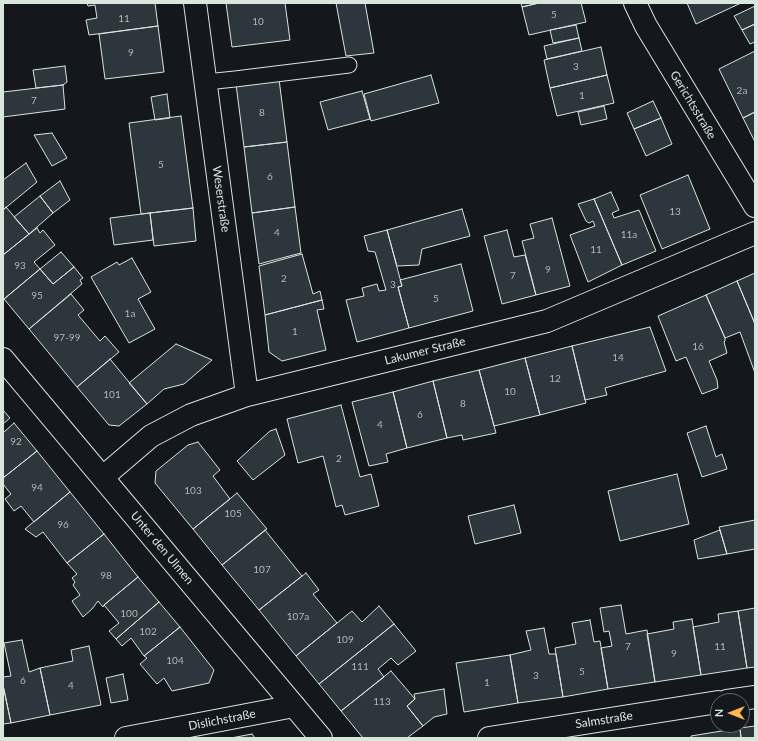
<!DOCTYPE html>
<meta charset="utf-8">
<style>
body{margin:0}
#map{position:relative;width:758px;height:741px;overflow:hidden;background:#14181c;font-family:Lato,sans-serif}
canvas{display:block}
.frame{position:absolute;inset:0;border:4px solid #d8e6dc;pointer-events:none}
.north{position:absolute;left:710px;top:693px;width:40px;height:40px;box-sizing:border-box;background:#14181c;border:1px solid #626a69;border-radius:50%;rotate:270deg;font-size:11px;font-weight:700;line-height:16px;text-align:center;color:#d8e6dc}
.north::after{content:'';display:block;margin:auto;width:14px;height:18px;background:#ffb74d;clip-path:polygon(50% 0,100% 100%,50% 72%,0 100%)}
</style>
<div id="map">
<canvas width="758" height="741"></canvas>
<div class="frame"></div>
<div class="north">N</div>
</div>
<script>
const g = document.querySelector('canvas').getContext('2d');
g.lineJoin = 'round';
function fill(path, color) {
  g.fillStyle = color;
  g.fill(path, 'evenodd');
}
function shape(rows) {
  const path = new Path2D();
  for (const r of rows) {
    path.moveTo(r[0], r[1]);
    for (let i = 2; i < r.length; i += 2) path.lineTo(r[i], r[i + 1]);
  }
  return path;
}
function strokePath(path, color, width, dash) {
  g.strokeStyle = color;
  g.lineWidth = width;
  g.lineCap = dash ? 'butt' : 'round';
  g.setLineDash(dash || []);
  g.stroke(path);
}
function label(font, color, halo, rows, align = 'center') {
  g.font = font + ' Lato,sans-serif';
  g.lineWidth = 3;
  g.setLineDash([]);
  g.textBaseline = 'middle';
  g.strokeStyle = halo;
  g.fillStyle = color;
  for (const [text, x, y, turn = 0] of rows) {
    g.save();
    g.translate(x, y);
    g.rotate((+turn || 0) * Math.PI / 180);
    g.textAlign = isNaN(turn) ? turn : align;
    if (halo) g.strokeText(text, 0, 0);
    g.fillText(text, 0, 0);
    g.restore();
  }
}
const building = shape([
 [87,3,155,3,158,26,89,35,86,20,97,18,95,5,88,6,87,3],
 [226,3,285,3,290,40,232,47,226,3],
 [336,3,365,3,374,53,346,56,336,3],
 [521,3,539,3,522,7,521,3],
 [539,3,581,3,586,22,529,35,522,7,539,3],
 [687,3,741,3,696,24,687,3],
 [755,6,755,24,742,30,734,16,755,6],
 [755,24,755,42,750,44,742,30,755,24],
 [576,25,579,38,553,43,550,30,576,25],
 [158,26,164,72,105,79,99,34,158,26],
 [579,38,582,51,547,59,544,46,579,38],
 [601,47,607,75,550,88,544,60,601,47],
 [755,51,755,112,743,118,719,69,755,51],
 [65,66,67,82,63,85,36,88,33,70,65,66],
 [431,75,439,103,371,121,364,94,431,75],
 [607,75,614,103,557,116,550,88,607,75],
 [279,79,287,142,244,147,236,84,279,79],
 [63,85,65,109,3,117,3,92,63,85],
 [362,91,370,119,328,130,320,102,362,91],
 [167,94,170,118,155,120,151,97,167,94],
 [653,101,661,118,634,129,627,113,653,101],
 [604,106,607,119,581,125,578,112,604,106],
 [755,112,755,142,743,118,755,112],
 [181,116,193,208,141,214,129,123,181,116],
 [661,118,672,144,646,156,634,129,661,118],
 [52,133,67,158,52,166,34,135,52,133],
 [287,142,295,207,252,213,244,147,287,142],
 [26,163,37,182,3,210,3,180,26,163],
 [688,175,710,229,662,249,640,195,688,175],
 [60,181,70,200,53,213,40,196,60,181],
 [611,192,619,210,612,213,614,218,639,210,656,251,622,265,594,199,611,192],
 [40,196,53,213,29,234,14,217,40,196],
 [594,199,622,265,588,282,570,235,595,226,593,221,589,223,586,221,578,204,594,199],
 [6,207,29,234,3,255,3,210,6,207],
 [295,207,301,253,259,264,252,213,295,207],
 [193,208,196,241,154,246,150,213,193,208],
 [462,209,470,236,422,249,419,265,397,266,387,230,462,209],
 [150,213,153,240,114,245,110,218,150,213],
 [552,218,570,286,536,295,522,241,534,238,530,224,552,218],
 [37,228,40,233,43,230,55,245,34,262,40,269,4,299,3,298,3,255,37,228],
 [387,230,402,286,398,287,409,328,357,342,346,300,364,296,362,288,377,284,379,291,386,290,375,252,368,251,364,236,387,230],
 [507,230,514,257,525,255,536,295,502,304,484,236,507,230],
 [61,252,74,267,53,284,40,269,61,252],
 [302,254,313,294,320,291,322,300,265,315,259,266,302,254],
 [132,258,151,292,138,299,155,329,129,343,91,277,117,262,119,265,132,258],
 [461,264,473,311,409,328,398,287,402,286,400,280,461,264],
 [74,267,83,278,80,280,82,284,29,329,4,299,40,269,53,284,74,267],
 [755,273,755,324,737,281,755,273],
 [737,281,755,324,755,373,740,332,725,338,706,295,737,281],
 [71,294,84,310,78,315,100,341,105,336,119,352,77,387,29,329,71,294],
 [706,295,725,338,725,341,724,342,727,353,709,361,717,380,718,388,702,394,686,357,676,361,658,316,706,295],
 [322,300,324,309,317,310,326,350,282,361,269,352,265,315,322,300],
 [650,327,666,371,605,388,607,395,585,400,572,346,650,327],
 [176,344,212,360,184,384,164,389,147,404,129,383,176,344],
 [572,346,586,403,540,415,525,358,572,346],
 [525,358,540,415,494,426,479,370,525,358],
 [110,359,147,404,119,426,109,425,77,387,110,359],
 [479,370,496,433,463,440,462,435,447,438,433,381,479,370],
 [433,381,447,438,407,448,393,392,433,381],
 [393,392,407,448,386,454,388,462,369,466,352,402,393,392],
 [341,405,360,477,371,474,379,506,345,515,342,505,336,507,323,456,298,463,287,419,341,405],
 [3,410,10,418,3,424,3,410],
 [14,423,37,451,3,478,3,433,14,423],
 [706,426,716,457,722,454,727,469,702,477,687,433,706,426],
 [276,429,285,455,253,480,237,461,270,431,276,429],
 [198,442,220,470,213,476,230,499,193,529,155,483,156,471,188,445,198,442],
 [37,451,70,492,34,522,21,506,14,511,5,499,11,494,3,484,3,478,37,451],
 [677,474,689,524,620,541,608,491,677,474],
 [70,492,104,534,67,563,43,532,36,537,25,529,70,492],
 [237,493,267,529,222,565,193,529,237,493],
 [514,505,521,533,475,544,468,516,514,505],
 [755,520,755,549,727,554,719,527,755,520],
 [265,530,302,576,259,610,222,565,265,530],
 [720,530,727,554,698,559,694,540,720,530],
 [104,534,138,577,104,605,103,607,98,601,92,609,83,617,72,601,80,595,73,585,75,582,72,578,77,574,67,563,104,534],
 [306,573,319,590,313,594,337,623,296,656,259,610,306,573],
 [138,577,159,602,116,639,109,631,119,623,104,605,138,577],
 [159,602,180,627,144,656,131,638,122,646,116,639,159,602],
 [621,605,626,634,647,630,655,682,608,689,601,648,612,646,609,631,604,632,600,608,621,605],
 [379,606,394,624,319,684,296,656,352,611,362,622,379,606],
 [755,608,755,667,747,668,738,611,755,608],
 [738,611,747,668,701,675,693,627,719,622,718,614,738,611],
 [692,619,701,675,655,682,647,634,674,629,673,622,692,619],
 [590,620,594,642,600,641,608,689,563,697,555,648,576,644,572,623,590,620],
 [394,624,416,651,398,665,391,658,378,669,384,677,341,711,319,684,394,624],
 [180,627,214,670,209,683,172,691,164,678,157,684,140,664,147,658,144,656,180,627],
 [544,628,549,654,556,654,563,697,518,703,510,655,531,650,526,631,544,628],
 [22,640,29,672,40,668,50,715,11,723,3,685,3,677,11,676,4,643,22,640],
 [89,646,101,705,50,715,40,668,73,661,71,650,89,646],
 [510,655,518,703,464,712,456,663,510,655],
 [391,671,415,699,407,706,423,726,407,738,363,738,341,711,391,671],
 [123,674,128,700,111,703,106,678,123,674],
 [3,685,11,723,3,724,3,685],
 [444,689,447,714,434,717,423,726,407,706,415,699,414,694,444,689],
 [755,726,755,738,741,738,740,728,755,726],
 [740,728,741,738,691,738,691,736,740,728],
 [252,734,255,738,231,738,252,734]
]);
const service = shape([
 [206,82,235,79,349,65]
]);
const minor = shape([
 [195,3,247,395],
 [635,3,646,26,755,206],
 [103,477,151,436,191,415,247,395,547,321,755,233],
 [727,701,755,697],
 [126,738,294,706],
 [489,738,718,702]
]);
const tertiary = shape([
 [3,359,321,738]
]);
const numberNames = [
 ["5",554,15],
 ["11",124,19],
 ["10",258,22],
 ["9",131,53],
 ["3",576,67],
 ["2a",742,91],
 ["1",582,96],
 ["7",34,101],
 ["8",262,113],
 ["5",161,165],
 ["6",270,177],
 ["13",675,212],
 ["4",277,233],
 ["11a",629,235],
 ["11",596,250],
 ["93",20,266],
 ["9",548,270],
 ["7",513,276],
 ["2",284,279],
 ["3",393,285],
 ["95",37,296],
 ["5",436,299],
 ["1a",130,314],
 ["1",295,332],
 ["97-99",67,338],
 ["16",698,347],
 ["14",618,358],
 ["12",555,379],
 ["10",510,392],
 ["101",112,395],
 ["8",463,404],
 ["6",420,415],
 ["4",380,425],
 ["92",16,442],
 ["2",339,459],
 ["94",37,488],
 ["103",193,491],
 ["105",233,514],
 ["96",63,525],
 ["107",262,570],
 ["98",106,576],
 ["100",129,614],
 ["107a",298,617],
 ["102",148,632],
 ["109",345,640],
 ["7",628,647],
 ["11",720,647],
 ["9",674,654],
 ["104",175,661],
 ["111",360,667],
 ["5",582,672],
 ["3",536,676],
 ["6",23,681],
 ["1",487,683],
 ["4",71,686],
 ["113",382,702]
];
const streetNames = [
 ["Gerichtsstraße",693,105,59],
 ["Weserstraße",221,199,82],
 ["Lakumer Straße",425,351,-14],
 ["Unter den Ulmen",162,548,50],
 ["Dislichstraße",222,720,-11],
 ["Salmstraße",604,720,-9]
];
fill(building, '#2c363c');
strokePath(building, '#d8e6dc', 1);
strokePath(service, '#d8e6dc', 17);
strokePath(minor, '#d8e6dc', 24);
strokePath(tertiary, '#d8e6dc', 24);
strokePath(service, '#14181c', 15);
strokePath(minor, '#14181c', 22);
strokePath(tertiary, '#14181c', 22);
label('10px', '#adbab4', null, numberNames);
label('12px', '#d8e6dc', '#14181c', streetNames);
</script>
